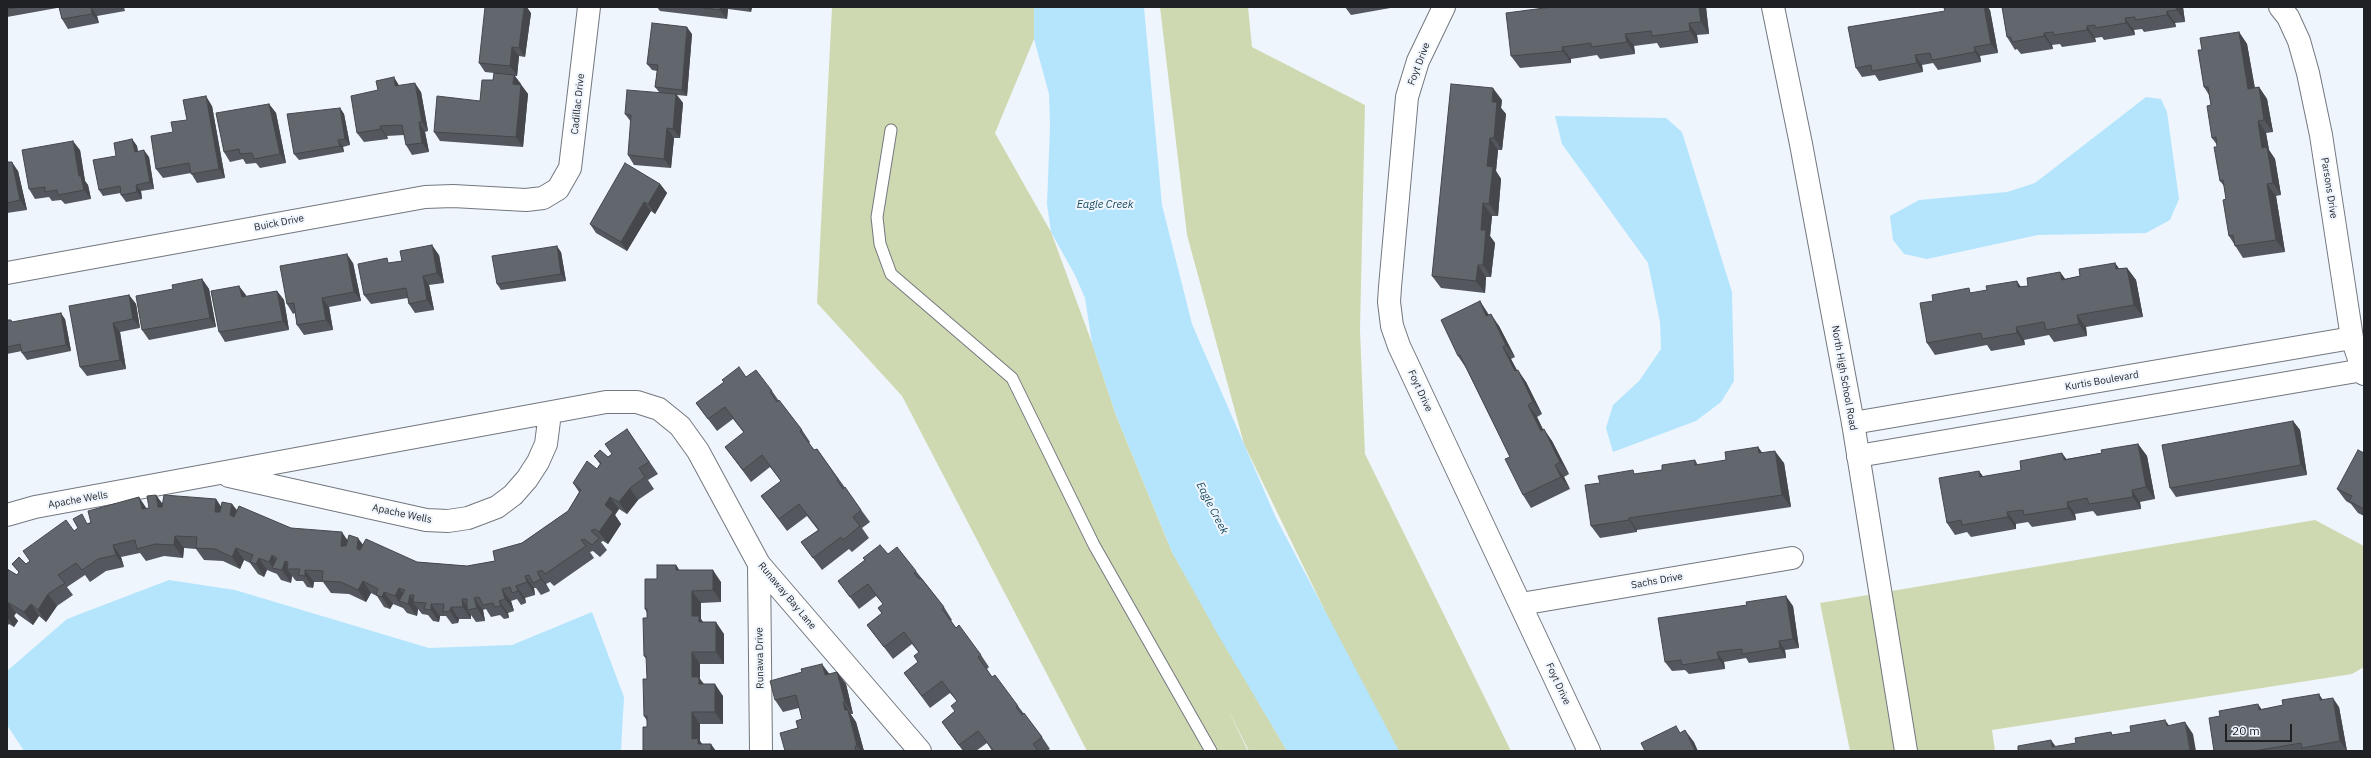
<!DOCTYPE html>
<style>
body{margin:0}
#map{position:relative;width:2371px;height:758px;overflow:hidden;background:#eff5fd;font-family:"IBM Plex Sans",sans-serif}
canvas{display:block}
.frame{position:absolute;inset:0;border:8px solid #1f2124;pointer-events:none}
.scale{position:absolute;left:2225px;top:724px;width:67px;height:18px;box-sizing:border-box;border:2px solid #1f2124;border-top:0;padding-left:5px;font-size:12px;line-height:14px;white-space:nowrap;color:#1f2124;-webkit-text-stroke:3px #eff5fd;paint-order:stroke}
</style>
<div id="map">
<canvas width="2371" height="758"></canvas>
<div class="frame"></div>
<div class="scale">20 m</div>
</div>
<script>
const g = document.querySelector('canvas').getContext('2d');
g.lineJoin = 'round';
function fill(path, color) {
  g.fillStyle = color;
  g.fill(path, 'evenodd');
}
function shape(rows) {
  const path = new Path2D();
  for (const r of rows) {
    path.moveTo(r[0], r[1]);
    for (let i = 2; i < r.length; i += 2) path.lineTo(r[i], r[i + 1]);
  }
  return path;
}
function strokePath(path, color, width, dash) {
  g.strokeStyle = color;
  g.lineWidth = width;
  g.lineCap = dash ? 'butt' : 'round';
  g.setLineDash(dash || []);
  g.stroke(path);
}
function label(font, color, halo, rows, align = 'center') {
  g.font = font + ' "IBM Plex Sans",sans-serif';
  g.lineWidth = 4;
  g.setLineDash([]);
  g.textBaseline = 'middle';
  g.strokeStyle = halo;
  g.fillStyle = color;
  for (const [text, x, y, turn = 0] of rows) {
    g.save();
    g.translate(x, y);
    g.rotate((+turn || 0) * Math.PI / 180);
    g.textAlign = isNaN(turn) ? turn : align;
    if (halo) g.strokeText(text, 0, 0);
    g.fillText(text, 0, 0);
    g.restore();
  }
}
const green = shape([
 [832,7,1034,7,1034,39,995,133,1051,232,1092,343,1116,415,1172,552,1287,751,1249,751,1227,708,1248,751,1087,751,902,396,817,303],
 [1160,7,1248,7,1252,47,1365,105,1360,330,1365,454,1511,751,1393,751,1244,444,1187,235],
 [2315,520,2364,546,2364,667,2352,674,1992,730,1995,751,1850,751,1820,603]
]);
const water = shape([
 [1034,7,1144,7,1162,205,1192,324,1276,518,1399,751,1287,751,1217,633,1172,552,1116,415,1092,343,1085,298,1075,275,1051,232,1047,204,1050,126,1049,94,1034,39],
 [2146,97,2161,99,2167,112,2179,199,2170,220,2146,233,2038,235,1927,259,1904,254,1893,240,1890,216,1919,200,2007,192,2035,183],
 [1555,116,1666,118,1682,132,1732,292,1734,381,1721,402,1696,421,1613,452,1606,428,1613,405,1639,381,1661,349,1660,322,1648,263,1562,144],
 [169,580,235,590,429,648,512,645,592,612,624,697,621,751,24,751,7,725,7,671,67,619]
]);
const lane = shape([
 [891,130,877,217,880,244,891,274,1012,378,1094,545,1211,751]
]);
const street = shape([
 [1444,7,1418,61,1407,97,1390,287,1389,302,1392,326,1399,346,1589,751],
 [2280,7,2288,17,2299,41,2308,73,2321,135,2352,338,2364,374],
 [7,273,425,197,453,196,526,200,543,198,558,189,570,168,589,7],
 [1853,423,2352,338],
 [1858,456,2363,370],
 [229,476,426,520,448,521,468,518,497,507,513,495,527,479,538,462,546,444,550,413],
 [7,515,35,507,606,402,637,402,659,409,680,426,698,451,759,564,920,751],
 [759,564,761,751],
 [1521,604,1792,558]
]);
const secondary = shape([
 [1773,7,1801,144,1853,423,1906,751]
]);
const wall = shape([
 [7,7,57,7,57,8,7,17],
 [59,7,124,7,125,11,97,16,99,23,68,29,62,19],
 [657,7,752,7,751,12,728,9,727,19,660,11],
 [1345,7,1396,7,1351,15],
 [1552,7,1706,7,1709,34,1697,35,1698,43,1660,48,1657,43,1634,46,1635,54,1600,59,1597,55,1571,59,1571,63,1520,68,1511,56],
 [2002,7,2183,7,2185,22,2175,23,2176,27,2144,32,2142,29,2134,30,2135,35,2104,40,2102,37,2095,38,2096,42,2062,47,2060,44,2052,45,2053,49,2021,54,2017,49,2015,50,2007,37],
 [1990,10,1998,53,1980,56,1981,62,1938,70,1933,63,1922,65,1923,72,1879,81,1875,75,1862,77,1856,68],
 [531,13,525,57,519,56,517,76,515,76,528,94,523,147,440,141,434,132,480,101,493,80,494,73,485,72,479,63],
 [2239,32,2247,44,2255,88,2259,87,2267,99,2273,132,2266,133,2269,150,2275,159,2281,195,2276,196,2285,252,2243,258,2229,236,2226,199,2224,186,2220,181,2217,145,2212,138,2211,105,2209,95,2204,87,2202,50],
 [692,34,687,96,677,95,683,103,680,138,674,138,671,168,634,165,628,155,631,122,625,114,659,92,655,87,657,71,652,70,647,64],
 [399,86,421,92,428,131,425,132,429,152,412,155,406,145,404,135,387,136,388,139,364,142,357,133,378,90],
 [1502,100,1501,108,1506,114,1502,150,1498,150,1496,171,1501,179,1498,216,1492,216,1490,236,1495,243,1491,277,1486,277,1485,293,1441,288,1432,276],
 [269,104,276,113,286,163,260,168,256,163,246,164,243,159,230,162,224,152],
 [212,106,225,178,197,183,191,173,163,178,156,169,173,132,187,120],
 [340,108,344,114,350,145,343,147,344,152,299,160,294,154],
 [132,139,137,146,138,152,149,157,154,189,141,191,142,199,126,202,121,195,121,193,103,196,99,190,116,156],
 [80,150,85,181,88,185,91,199,65,204,61,200,52,201,49,197,35,199,29,189],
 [7,162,18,171,27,210,7,213],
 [660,184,667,193,655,214,651,211,627,251,596,233,590,224],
 [561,252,566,281,501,290,497,284],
 [439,255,444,283,429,285,434,310,415,313,409,304,408,298,371,304,364,295,390,263],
 [353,263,361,301,329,307,333,330,304,335,297,325,295,313,293,314,287,304],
 [2115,263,2119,269,2127,268,2136,280,2143,317,2086,327,2087,336,2054,342,2049,335,2024,340,2025,345,1991,351,1987,345,1935,355,1927,343,1933,301,1972,293,2028,286,2060,272,2065,279,2080,276],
 [202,279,209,289,216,327,149,340,142,330,173,289],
 [277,291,284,300,289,330,225,342,219,332,246,295,246,297],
 [129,295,136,304,140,328,120,332,126,369,87,376,80,367],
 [1480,301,1489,315,1499,326,1515,357,1511,359,1517,370,1526,382,1542,414,1537,417,1543,429,1552,441,1569,474,1564,477,1570,489,1531,508,1523,495,1510,457,1466,368,1458,356],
 [65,319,71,351,27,360,22,353,22,351,7,354,7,320,12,322],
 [746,377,772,391,779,401,802,430,810,442,809,443,814,450,817,449,870,522,862,528,869,538,852,552,849,549,822,570,801,542,818,530,807,516,787,531,761,496,781,481,770,467,751,482,725,447,744,433,733,419,717,431,696,403],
 [2293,421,2300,430,2307,475,2176,497,2170,488],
 [627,429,658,474,648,480,654,489,638,500,627,514,619,509,615,515,621,524,608,544,603,541,601,542,607,550,600,557,593,551,590,552,594,558,554,586,550,582,546,584,550,591,541,595,536,588,534,588,535,595,525,598,526,603,521,605,517,599,511,601,514,611,508,613,509,618,504,619,500,615,491,617,486,609,483,610,485,621,476,622,471,615,471,619,459,619,458,623,452,624,446,616,440,616,439,622,433,621,428,615,422,614,418,609,417,616,407,613,403,608,393,604,390,609,384,607,377,596,371,593,366,602,349,594,331,593,323,582,314,582,313,588,307,587,303,581,296,581,292,576,291,583,281,580,277,574,267,570,264,577,258,574,250,563,244,560,240,569,223,561,204,560,196,549,184,548,183,558,164,556,146,561,140,553,121,557,124,567,106,571,90,582,85,575,67,587,73,595,57,606,46,622,39,616,33,625,16,613,14,616,18,621,14,627,9,624,7,626,7,569,17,575,19,572,12,564,26,564,74,531,88,523,149,508,156,495,162,504,216,499,221,507,232,504,237,510,291,528,348,541,417,562,467,566,495,561,522,543,568,511,579,492,573,483,597,469,600,464,594,456,608,457,612,454],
 [2138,444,2147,456,2155,499,2140,502,2141,509,2097,516,2093,511,2075,514,2076,520,2032,527,2028,522,2016,524,2016,529,1971,537,1967,532,1955,535,1947,523,1979,471,1983,477,2021,470,2066,459,2102,453],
 [1758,447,1762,453,1784,463,1791,507,1637,530,1637,532,1600,538,1591,526,1600,483,1636,474,1662,470,1695,460,1698,465,1726,460],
 [2364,453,2364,516,2358,513,2351,504,2346,501,2337,489],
 [888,554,916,571,944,607,952,620,951,621,956,628,981,655,989,667,987,669,992,677,1018,706,1042,737,1050,749,1047,751,992,751,987,743,976,751,963,751,942,722,955,711,957,701,950,693,930,708,904,673,918,662,919,653,912,644,893,659,867,625,882,614,878,608,883,604,876,596,859,609,838,581],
 [676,565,679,570,721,582,721,602,701,603,701,619,703,622,724,634,724,664,700,664,700,679,704,684,723,696,723,724,700,724,700,741,702,744,716,751,647,727,647,721,644,716,647,679,647,660,644,656,647,618,647,613,645,609,657,579],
 [1793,606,1799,648,1785,650,1786,658,1749,663,1746,658,1724,662,1725,669,1689,674,1685,670,1672,671,1665,662],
 [837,672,846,684,853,714,851,714,851,715,856,722,864,751,785,751,802,719,799,708,783,712,775,700,829,674],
 [2323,699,2339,707,2347,751,2214,751,2220,716]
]);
const shadedWall = shape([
 [91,7,97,16,99,23,92,14],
 [524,7,527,7,531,13,525,57,519,48],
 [720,7,726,7,728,9,727,19,720,10],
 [747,7,752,7,751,12],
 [1699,7,1706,7,1709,34,1701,22],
 [1984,7,1988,7,1990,10,1998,53,1991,44],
 [2176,7,2183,7,2185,22,2177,10],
 [2167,11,2175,23,2176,27,2167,15],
 [2125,18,2134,30,2135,35,2126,23],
 [1689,23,1697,35,1698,43,1690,31],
 [2087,26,2095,38,2096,42,2087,30],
 [687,27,692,34,687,96,682,90],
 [2239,32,2247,44,2257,101,2248,89],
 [2044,33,2052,45,2053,49,2044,36],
 [1625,34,1634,46,1635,54,1627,42],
 [512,47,519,56,517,76,510,66],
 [1562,47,1571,59,1571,63,1563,51],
 [1974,47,1980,56,1981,62,1975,52],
 [1915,55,1922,65,1923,72,1917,63],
 [514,75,521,84,520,94,513,84],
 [394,77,400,87,395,86],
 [415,83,421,92,428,131,422,122],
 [521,85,528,94,523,147,516,137],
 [2259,87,2267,99,2273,132,2264,120],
 [1493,88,1502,100,1501,108,1506,114,1502,150,1494,138,1492,102],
 [676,94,683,103,680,138,673,129],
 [206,96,212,106,225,178,219,169],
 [269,104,276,113,286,163,280,154],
 [340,108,344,114,350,145,345,139],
 [2258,121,2266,133,2269,150,2275,159,2281,195,2273,183,2262,148],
 [419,122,425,132,429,152,422,143],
 [380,126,387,136,388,139,381,129],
 [667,128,674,138,671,168,664,159],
 [1490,138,1498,150,1496,171,1501,179,1498,216,1489,204,1487,166],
 [132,139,137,146,139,159,135,152],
 [338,140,343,147,344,152,340,146],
 [73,141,80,150,85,181,88,185,91,199,84,190,79,176],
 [144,150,149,157,154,189,150,182],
 [12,162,18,171,27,210,20,200],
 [660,184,667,193,655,214,648,204],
 [2267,184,2276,196,2285,252,2276,240],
 [136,185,141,191,142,199,137,192],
 [644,202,651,211,627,251,621,242],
 [1483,203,1492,216,1490,236,1495,243,1491,277,1483,265,1481,230],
 [432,245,439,255,444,283,437,273],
 [557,246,561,252,566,281,561,274],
 [347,254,353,263,361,301,354,292],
 [2115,263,2124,275,2116,269],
 [1478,265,1486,277,1485,293,1476,281],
 [2127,268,2136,280,2143,317,2134,305],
 [2060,272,2069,284,2062,280],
 [423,276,429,285,434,310,427,300],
 [202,279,209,289,216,327,210,318],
 [2017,281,2025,293,2018,287],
 [239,286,246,295,248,307,242,297],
 [277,291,284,300,289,330,283,321],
 [129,295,136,304,140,328,133,319],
 [322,298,329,307,333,330,326,320],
 [1480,301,1488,314,1495,328,1486,316],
 [61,313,65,319,71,351,66,345],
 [1491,314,1499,326,1515,357,1506,345],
 [2077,315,2086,327,2087,336,2079,324],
 [113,323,120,332,126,369,120,360],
 [2016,327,2024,340,2025,345,2017,333],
 [1503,347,1511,359,1523,383,1515,371],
 [1518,370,1526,382,1542,414,1533,402],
 [1528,405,1537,417,1549,443,1541,431],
 [2293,421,2300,430,2307,475,2301,465],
 [1544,429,1552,441,1569,474,1560,462],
 [2138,444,2147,456,2155,499,2146,487],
 [1758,447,1767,459,1759,453],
 [1775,451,1784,463,1791,507,1782,495],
 [2062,453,2071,465,2064,460],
 [1555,465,1564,477,1570,489,1561,477],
 [1979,471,1988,483,1980,477],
 [630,488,638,500,627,514,619,502],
 [2132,490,2140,502,2141,509,2133,497],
 [156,495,165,507,158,507],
 [139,497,147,509,142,509],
 [610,497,619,509,615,515,621,524,608,544,599,532,605,505],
 [216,499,224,511,223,524,215,512],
 [2067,502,2075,514,2076,520,2068,508],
 [232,504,240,516,238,527,230,515],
 [2007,512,2016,524,2016,529,2008,517],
 [1629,518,1637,530,1637,532,1629,520],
 [342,532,350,544,350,558,341,546],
 [175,536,184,548,183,558,174,545],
 [358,538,367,550,365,561,357,549],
 [113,545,121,557,124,567,116,555],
 [236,548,244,560,240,569,232,557],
 [272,555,281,568,273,568,269,562],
 [259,558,267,570,264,577,256,564],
 [285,561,290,569,287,569,292,576,291,583,282,570],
 [676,565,684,577,676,570],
 [305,570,314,582,313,588,305,576],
 [713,570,721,582,721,602,713,590],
 [537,572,546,584,550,591,541,579],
 [525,576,534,588,535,595,527,582],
 [363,581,371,593,366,602,358,590],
 [516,586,525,598,526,603,518,591],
 [399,588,408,600,399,601,403,608,395,596],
 [502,589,511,601,514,611,505,599],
 [692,591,701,603,701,619,707,628,707,634,692,616],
 [384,592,393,604,390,609,382,597],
 [48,594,57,606,46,622,38,610],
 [410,595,415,602,413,602,418,609,417,616,408,604],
 [1786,596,1793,606,1799,648,1793,639],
 [474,598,483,610,485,621,477,608],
 [462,599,469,609,467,610,471,615,471,619,463,607],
 [7,601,16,613,14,616,18,621,14,627,7,617],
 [499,601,508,613,509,618,501,606],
 [31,604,39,616,33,625,24,612],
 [431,604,440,616,439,622,431,610],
 [451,607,459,619,458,623,450,611],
 [716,622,724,634,724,664,716,652],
 [1779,641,1785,650,1786,658,1780,648],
 [692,652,700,664,700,679,707,689,707,696,692,677],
 [1717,652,1724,662,1725,669,1719,659],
 [822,664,831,676,825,675],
 [837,672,846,684,853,714,845,702],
 [715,684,723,696,723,724,715,712],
 [2319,694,2325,703,2320,700],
 [2333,698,2339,707,2347,751,2340,741],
 [843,702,856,722,864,751,861,751,857,746,845,710],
 [2258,704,2265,714,2259,710],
 [692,712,700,724,700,741,707,751,692,739],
 [2165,720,2174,732,2167,726],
 [2185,722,2193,734,2196,751,2190,751],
 [1685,730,1694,742,1698,751,1695,751],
 [2051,740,2059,751,2052,747],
 [711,744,716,751,711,751]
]);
const building = shape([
 [7,7,20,7,7,9,7,7],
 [59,7,91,7,92,14,62,19,59,7],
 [485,7,524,7,519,48,512,47,510,66,479,63,485,7],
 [696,7,720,7,720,10,696,7],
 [1552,7,1699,7,1701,22,1689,23,1690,31,1652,36,1651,31,1625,34,1627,42,1591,47,1591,43,1562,47,1563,51,1511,56,1506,13,1552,7],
 [1949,7,1984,7,1991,44,1974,47,1975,52,1932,60,1930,53,1915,55,1917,63,1872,71,1871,65,1856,68,1848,27,1945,11,1944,8,1949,7],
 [2002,7,2176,7,2177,10,2167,11,2167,15,2135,20,2135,17,2125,18,2126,23,2095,28,2095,25,2087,26,2087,30,2054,35,2053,32,2044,33,2044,36,2012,42,2011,37,2007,37,2002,7],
 [652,23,687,27,682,90,655,87,658,65,647,64,652,23],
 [2239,32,2248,89,2259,87,2264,120,2258,121,2262,148,2267,147,2273,183,2267,184,2276,240,2235,246,2233,235,2229,236,2223,200,2226,199,2223,180,2220,181,2214,147,2217,147,2216,137,2212,138,2207,106,2211,105,2208,87,2204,87,2198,50,2202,50,2200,38,2239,32],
 [494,73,514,75,513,84,521,85,516,137,434,132,437,96,480,101,482,80,493,80,494,73],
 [394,77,395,86,415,83,422,122,419,122,422,143,406,145,402,125,380,126,381,129,357,133,351,96,378,90,376,81,394,77],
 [1451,84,1493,88,1492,102,1497,102,1494,138,1490,138,1487,166,1493,167,1489,204,1483,203,1481,230,1486,230,1483,265,1478,265,1476,281,1432,276,1451,84],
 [627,90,676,94,673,129,667,128,664,159,628,155,631,115,625,114,627,90],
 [206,96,219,169,191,174,189,163,156,169,151,136,173,132,171,122,187,120,183,100,206,96],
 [269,104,280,154,254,159,252,153,240,154,239,149,224,152,216,113,269,104],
 [340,108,345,139,338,140,340,146,294,154,287,114,340,108],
 [132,139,135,152,144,150,150,182,136,185,137,192,121,195,120,186,99,190,93,160,116,156,114,143,132,139],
 [73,141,79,176,81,176,84,190,58,195,57,190,45,192,45,187,29,189,22,150,73,141],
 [7,162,12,162,20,200,7,203,7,162],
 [625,163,660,184,648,204,644,202,621,242,590,224,625,163],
 [432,245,437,273,423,276,427,300,409,304,406,288,364,295,358,264,387,258,388,263,402,261,400,251,432,245],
 [557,246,561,274,497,284,492,256,557,246],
 [347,254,354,292,322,298,326,320,297,325,294,303,287,304,280,266,347,254],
 [2115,263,2116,269,2127,268,2134,305,2077,315,2079,324,2046,330,2044,322,2016,327,2017,333,1982,339,1981,333,1927,343,1920,303,1933,301,1932,295,1969,288,1970,293,1987,290,1986,286,2017,281,2018,287,2028,286,2027,278,2060,272,2062,280,2080,276,2079,269,2115,263],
 [202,279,210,318,142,330,136,296,173,289,172,285,202,279],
 [239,286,242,297,277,291,283,321,219,332,211,291,239,286],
 [129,295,133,319,113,323,120,360,80,367,69,306,129,295],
 [1480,301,1486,316,1491,314,1506,345,1503,347,1515,371,1518,370,1533,402,1528,405,1541,431,1544,429,1560,462,1555,465,1561,477,1523,495,1505,459,1510,457,1460,355,1458,356,1441,320,1480,301],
 [61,313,66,345,22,353,20,344,7,347,7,320,11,320,12,322,61,313],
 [739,367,746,377,756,370,772,391,770,392,777,402,779,400,802,430,800,431,814,450,817,449,838,479,837,480,843,489,845,487,861,510,853,517,860,526,843,540,841,537,813,558,801,542,819,530,799,504,779,519,761,496,781,481,762,455,743,470,725,447,744,432,725,407,708,419,696,403,724,382,722,380,739,367],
 [2293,421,2301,465,2170,488,2162,445,2293,421],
 [627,429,649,462,639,468,645,477,630,488,619,502,610,497,605,505,613,512,599,532,595,529,591,531,599,538,592,545,584,539,581,540,586,546,545,574,542,570,537,572,541,579,533,583,529,575,525,576,527,582,516,586,518,591,512,593,510,587,502,589,505,599,499,601,501,606,495,607,493,603,483,605,479,597,474,598,477,608,467,610,467,599,462,599,463,607,451,607,450,611,443,612,444,604,431,604,431,610,424,609,426,603,413,602,414,595,410,595,408,604,399,601,405,590,399,588,395,596,384,592,382,597,376,595,378,589,363,581,358,590,341,582,322,581,323,571,305,570,305,576,298,575,300,569,287,569,288,562,285,561,282,570,272,568,277,558,272,555,269,562,259,558,256,564,250,562,253,555,236,548,232,557,215,549,196,548,197,537,175,536,174,545,155,544,137,549,135,540,113,545,116,555,98,559,82,570,76,563,58,575,65,583,48,594,38,610,31,604,24,612,7,602,7,569,17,575,19,572,12,564,19,557,26,564,30,561,23,551,66,520,74,531,78,528,73,519,82,514,87,524,91,523,88,511,139,497,142,509,149,508,147,496,156,495,158,507,162,507,164,495,216,499,215,512,220,512,222,502,232,504,230,515,234,517,239,506,291,528,342,532,341,546,346,546,349,535,358,538,357,549,360,550,366,539,417,562,467,566,495,561,493,551,522,543,568,511,581,490,573,483,587,461,597,469,601,463,594,456,600,450,608,457,612,454,605,444,627,429],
 [2138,444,2146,487,2132,490,2133,497,2089,504,2087,498,2067,502,2068,508,2024,515,2023,510,2007,512,2008,517,1962,525,1961,520,1947,523,1939,478,1979,471,1980,477,2021,470,2020,461,2062,453,2064,460,2102,453,2101,450,2138,444],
 [1758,447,1759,453,1775,451,1782,495,1629,518,1629,520,1591,526,1585,485,1600,483,1598,476,1633,470,1634,474,1662,470,1662,465,1695,460,1695,465,1726,460,1725,452,1758,447],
 [2358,450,2364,453,2364,509,2349,501,2352,496,2337,489,2358,450],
 [880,545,888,554,897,547,916,571,914,573,919,579,921,578,944,607,942,609,956,628,959,625,981,655,978,657,992,677,995,675,1018,706,1016,707,1022,715,1024,713,1042,737,1033,744,1038,751,992,751,993,750,978,731,959,745,942,722,955,711,951,706,957,701,942,681,922,696,904,673,918,662,914,656,919,652,904,632,884,647,867,625,882,613,878,608,883,604,868,584,850,597,838,581,865,560,863,558,880,545],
 [657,565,676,565,676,570,713,570,713,590,692,591,692,616,699,616,699,622,716,622,716,652,692,652,692,677,699,677,699,684,715,684,715,712,692,712,692,739,698,738,698,744,711,744,711,751,643,751,643,727,647,727,647,716,644,716,643,679,647,679,646,656,644,656,643,618,647,618,647,609,645,609,645,579,657,579,657,565],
 [1786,596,1793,639,1779,641,1780,648,1742,654,1742,649,1717,652,1719,659,1682,665,1681,660,1665,662,1658,618,1747,605,1746,602,1786,596],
 [7,608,9,609,7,613,7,608],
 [822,664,825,675,837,672,845,702,843,702,845,710,848,710,857,746,855,746,856,751,785,751,780,733,798,728,796,721,802,719,796,695,775,700,770,681,802,672,801,669,822,664],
 [2319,694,2320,700,2333,698,2340,741,2302,748,2301,743,2254,751,2214,751,2209,718,2220,716,2219,711,2258,704,2259,710,2283,705,2282,700,2319,694],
 [2165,720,2167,726,2185,722,2190,751,2018,751,2018,746,2051,740,2052,747,2076,743,2075,738,2111,732,2112,735,2131,732,2130,726,2165,720],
 [1676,726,1680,733,1685,730,1695,751,1645,751,1641,743,1676,726]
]);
const streetNames = [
 ["Foyt Drive",1419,64,-69],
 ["Cadillac Drive",578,104,-84],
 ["Parsons Drive",2329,188,81],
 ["Buick Drive",279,223,-11],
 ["North High School Road",1844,378,80],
 ["Kurtis Boulevard",2102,381,-10],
 ["Foyt Drive",1420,391,65],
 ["Apache Wells",78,500,-10],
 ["Apache Wells",402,514,12],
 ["Sachs Drive",1657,581,-10],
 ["Runaway Bay Lane",787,596,50],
 ["Runawa Drive",760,658,-91],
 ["Foyt Drive",1558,684,65]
];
const waterNames = [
 ["Eagle Creek",1105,205],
 ["Eagle Creek",1212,508,63]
];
fill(green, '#cfd9b1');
fill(water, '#b4e5fd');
strokePath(lane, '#73787f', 13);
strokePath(street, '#73787f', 24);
strokePath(secondary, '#73787f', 24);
strokePath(lane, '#fff', 11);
strokePath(street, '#fff', 22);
strokePath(secondary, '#fff', 22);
fill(wall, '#54585e');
fill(shadedWall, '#45474c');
fill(building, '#62666d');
strokePath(building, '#45474c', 1);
label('10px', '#1f2124', '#eff5fd', streetNames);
label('italic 11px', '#16495e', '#eff5fd', waterNames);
</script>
